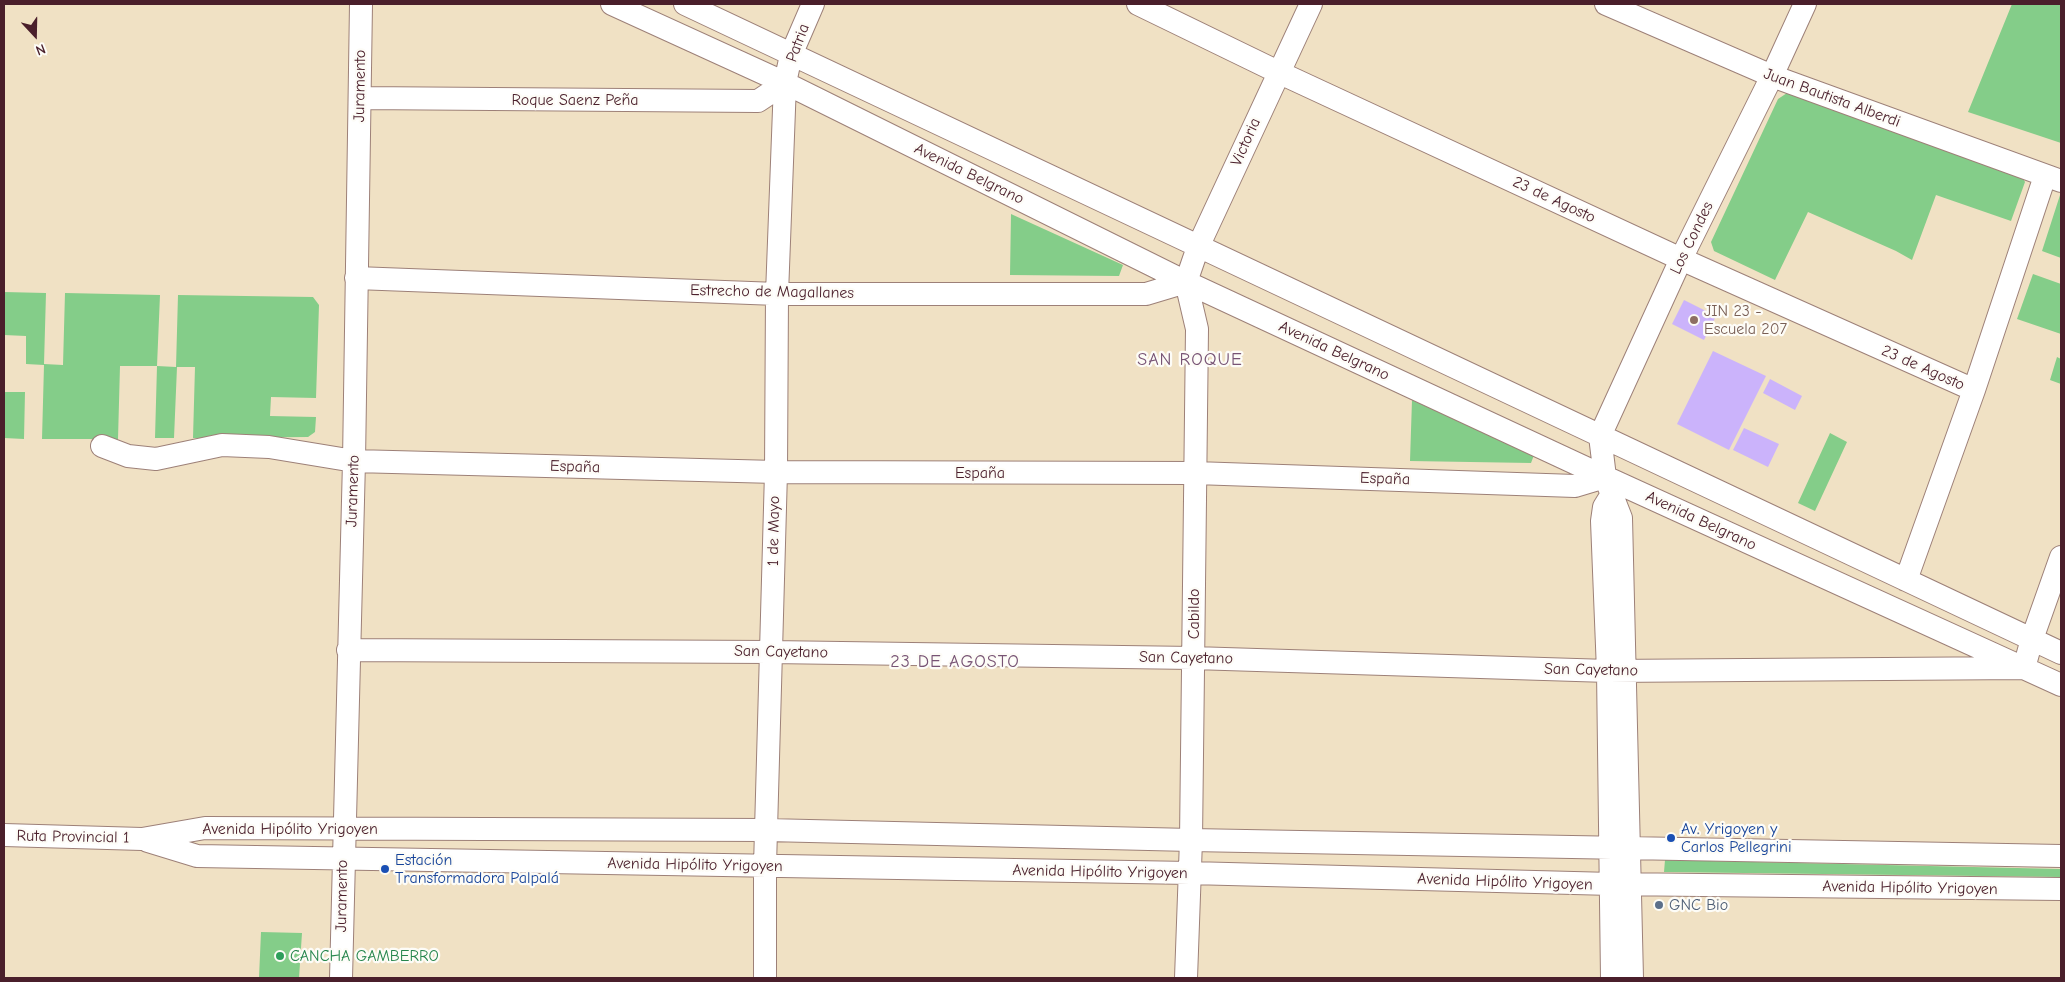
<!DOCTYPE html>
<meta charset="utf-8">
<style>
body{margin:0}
#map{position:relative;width:2065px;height:982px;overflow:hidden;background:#f0e1c4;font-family:"Comic Neue",sans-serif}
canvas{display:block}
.frame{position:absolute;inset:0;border:5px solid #4a1f2b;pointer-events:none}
.north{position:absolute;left:10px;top:10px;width:50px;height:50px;-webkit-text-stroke:4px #fdfcf7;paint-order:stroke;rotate:159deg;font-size:14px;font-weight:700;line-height:20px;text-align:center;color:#4a1f2b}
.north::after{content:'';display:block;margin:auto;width:18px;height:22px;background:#4a1f2b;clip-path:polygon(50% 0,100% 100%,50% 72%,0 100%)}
</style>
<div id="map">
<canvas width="2065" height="982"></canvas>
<div class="frame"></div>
<div class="north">N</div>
</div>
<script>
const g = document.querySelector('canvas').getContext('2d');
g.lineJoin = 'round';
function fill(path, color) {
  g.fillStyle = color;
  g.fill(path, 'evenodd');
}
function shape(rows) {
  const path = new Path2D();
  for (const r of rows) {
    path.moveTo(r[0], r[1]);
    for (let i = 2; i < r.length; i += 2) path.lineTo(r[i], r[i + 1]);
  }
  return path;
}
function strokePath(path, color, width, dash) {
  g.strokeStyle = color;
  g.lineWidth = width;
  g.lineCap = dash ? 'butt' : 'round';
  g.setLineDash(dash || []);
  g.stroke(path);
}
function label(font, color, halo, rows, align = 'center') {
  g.font = font + ' "Comic Neue",sans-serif';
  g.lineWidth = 4.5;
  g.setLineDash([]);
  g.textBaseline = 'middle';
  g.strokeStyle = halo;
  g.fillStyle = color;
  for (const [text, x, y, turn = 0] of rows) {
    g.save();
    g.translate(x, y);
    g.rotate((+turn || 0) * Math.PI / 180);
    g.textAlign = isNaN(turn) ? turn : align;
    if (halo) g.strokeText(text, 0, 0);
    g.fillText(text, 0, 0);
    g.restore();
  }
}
const green = shape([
 [2012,4,2061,4,2061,143,1968,112],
 [1787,93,2021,174,2025,182,2011,221,1936,195,1912,260,1896,251,1808,212,1775,280,1714,251,1711,242,1778,99],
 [2061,192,2061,258,2042,251],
 [1011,214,1123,265,1119,276,1010,275],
 [2033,274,2061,284,2061,334,2017,319],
 [4,292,46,293,44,364,63,365,65,293,160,295,157,366,176,367,178,295,313,297,319,305,316,398,271,397,270,416,316,417,315,432,308,437,193,438,195,367,177,367,174,438,155,438,157,366,120,366,118,439,42,439,44,365,26,364,26,336,4,335],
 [2057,357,2061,359,2061,384,2050,380],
 [4,392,25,392,24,439,4,438],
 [1412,400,1534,455,1531,463,1410,461],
 [1830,433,1847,442,1815,511,1798,503],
 [1665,860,2061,869,2061,877,1664,872],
 [261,932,302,933,299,978,259,978]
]);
const building = shape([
 [1684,300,1716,316,1704,340,1672,324],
 [1713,351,1766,376,1729,450,1677,424],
 [1770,379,1802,396,1795,410,1763,393],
 [1744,428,1779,444,1768,467,1733,450]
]);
const minor = shape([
 [612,4,785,83,1186,282,1605,477,2061,685],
 [685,4,2061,653],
 [1138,4,1278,72,1681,259,1974,390],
 [1606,4,1772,76,2061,181],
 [360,98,758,101,785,83],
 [356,278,777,294,1146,294,1186,282],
 [1186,282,1197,329,1191,840,1186,978],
 [1186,282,1198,247,1311,4],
 [102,446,128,456,156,459,222,445,269,447,354,461,776,472,1195,473,1575,486,1605,477],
 [1612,494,1604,507,1602,521,1608,671,1612,978],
 [1906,580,1974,390,2045,176],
 [348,650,771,652,1193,658,1608,671,2024,668,2032,639,2061,557],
 [4,835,142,839,205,828,767,830,1191,840,2061,856],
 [148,841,197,856,1190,873,1612,884,2061,889],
 [341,978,354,461,361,4],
 [765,978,765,866,776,472,777,294,785,83,791,55,813,4],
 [1632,978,1621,518,1605,477,1600,436,1681,259,1772,76,1805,4]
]);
const markers = [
 [1694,320,5,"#8d6e63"],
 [1671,838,5,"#1a4fb4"],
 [385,869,5,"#1a4fb4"],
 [1659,905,5,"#5c6f8a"],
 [280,956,5,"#2e9e5b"]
];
const streetNames = [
 ["Patria",798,43,-70],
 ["Juramento",360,86,-89],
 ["Juan Bautista Alberdi",1832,98,20],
 ["Roque Saenz Peña",575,100],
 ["Victoria",1246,142,-66],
 ["Avenida Belgrano",969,174,26],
 ["23 de Agosto",1554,200,25],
 ["Los Condes",1692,238,-64],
 ["Estrecho de Magallanes",772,292,1],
 ["Avenida Belgrano",1334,351,25],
 ["23 de Agosto",1923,368,24],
 ["España",575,467,2],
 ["España",980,473],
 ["España",1385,479,2],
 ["Juramento",353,491,-88],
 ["Avenida Belgrano",1701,521,25],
 ["1 de Mayo",774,531,-89],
 ["Cabildo",1194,614,-90],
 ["San Cayetano",781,652,1],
 ["San Cayetano",1186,658,1],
 ["San Cayetano",1591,670,1],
 ["Avenida Hipólito Yrigoyen",290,829],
 ["Ruta Provincial 1",73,837,1],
 ["Avenida Hipólito Yrigoyen",695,865,1],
 ["Avenida Hipólito Yrigoyen",1100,872,1],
 ["Avenida Hipólito Yrigoyen",1505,882,2],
 ["Avenida Hipólito Yrigoyen",1910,888,1],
 ["Juramento",342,896,-89]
];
const educationNames = [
 ["JIN 23 -",1704,311],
 ["Escuela 207",1704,329]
];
const transitNames = [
 ["Av. Yrigoyen y",1681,829],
 ["Carlos Pellegrini",1681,847],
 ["Estación",395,860],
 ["Transformadora Palpalá",395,878]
];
const serviceNames = [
 ["GNC Bio",1669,905]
];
const leisureNames = [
 ["CANCHA GAMBERRO",290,956]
];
const neighbourhoodNames = [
 ["SAN ROQUE",1190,360],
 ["23 DE AGOSTO",955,662]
];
fill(green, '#84cd89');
fill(building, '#cbb3fb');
strokePath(minor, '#9d8078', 24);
strokePath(minor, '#fff', 22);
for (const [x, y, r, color] of markers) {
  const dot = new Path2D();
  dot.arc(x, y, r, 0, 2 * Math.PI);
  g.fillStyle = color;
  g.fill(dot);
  strokePath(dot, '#fdfcf7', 2);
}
label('16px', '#4a1f2b', '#fdfcf7', streetNames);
label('16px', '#785e54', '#fdfcf7', educationNames, 'left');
label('16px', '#164399', '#fdfcf7', transitNames, 'left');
label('16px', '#4e5e75', '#fdfcf7', serviceNames, 'left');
label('16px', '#27864d', '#fdfcf7', leisureNames, 'left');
g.letterSpacing = '1px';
label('18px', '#775374', '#fdfcf7', neighbourhoodNames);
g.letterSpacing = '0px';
</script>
